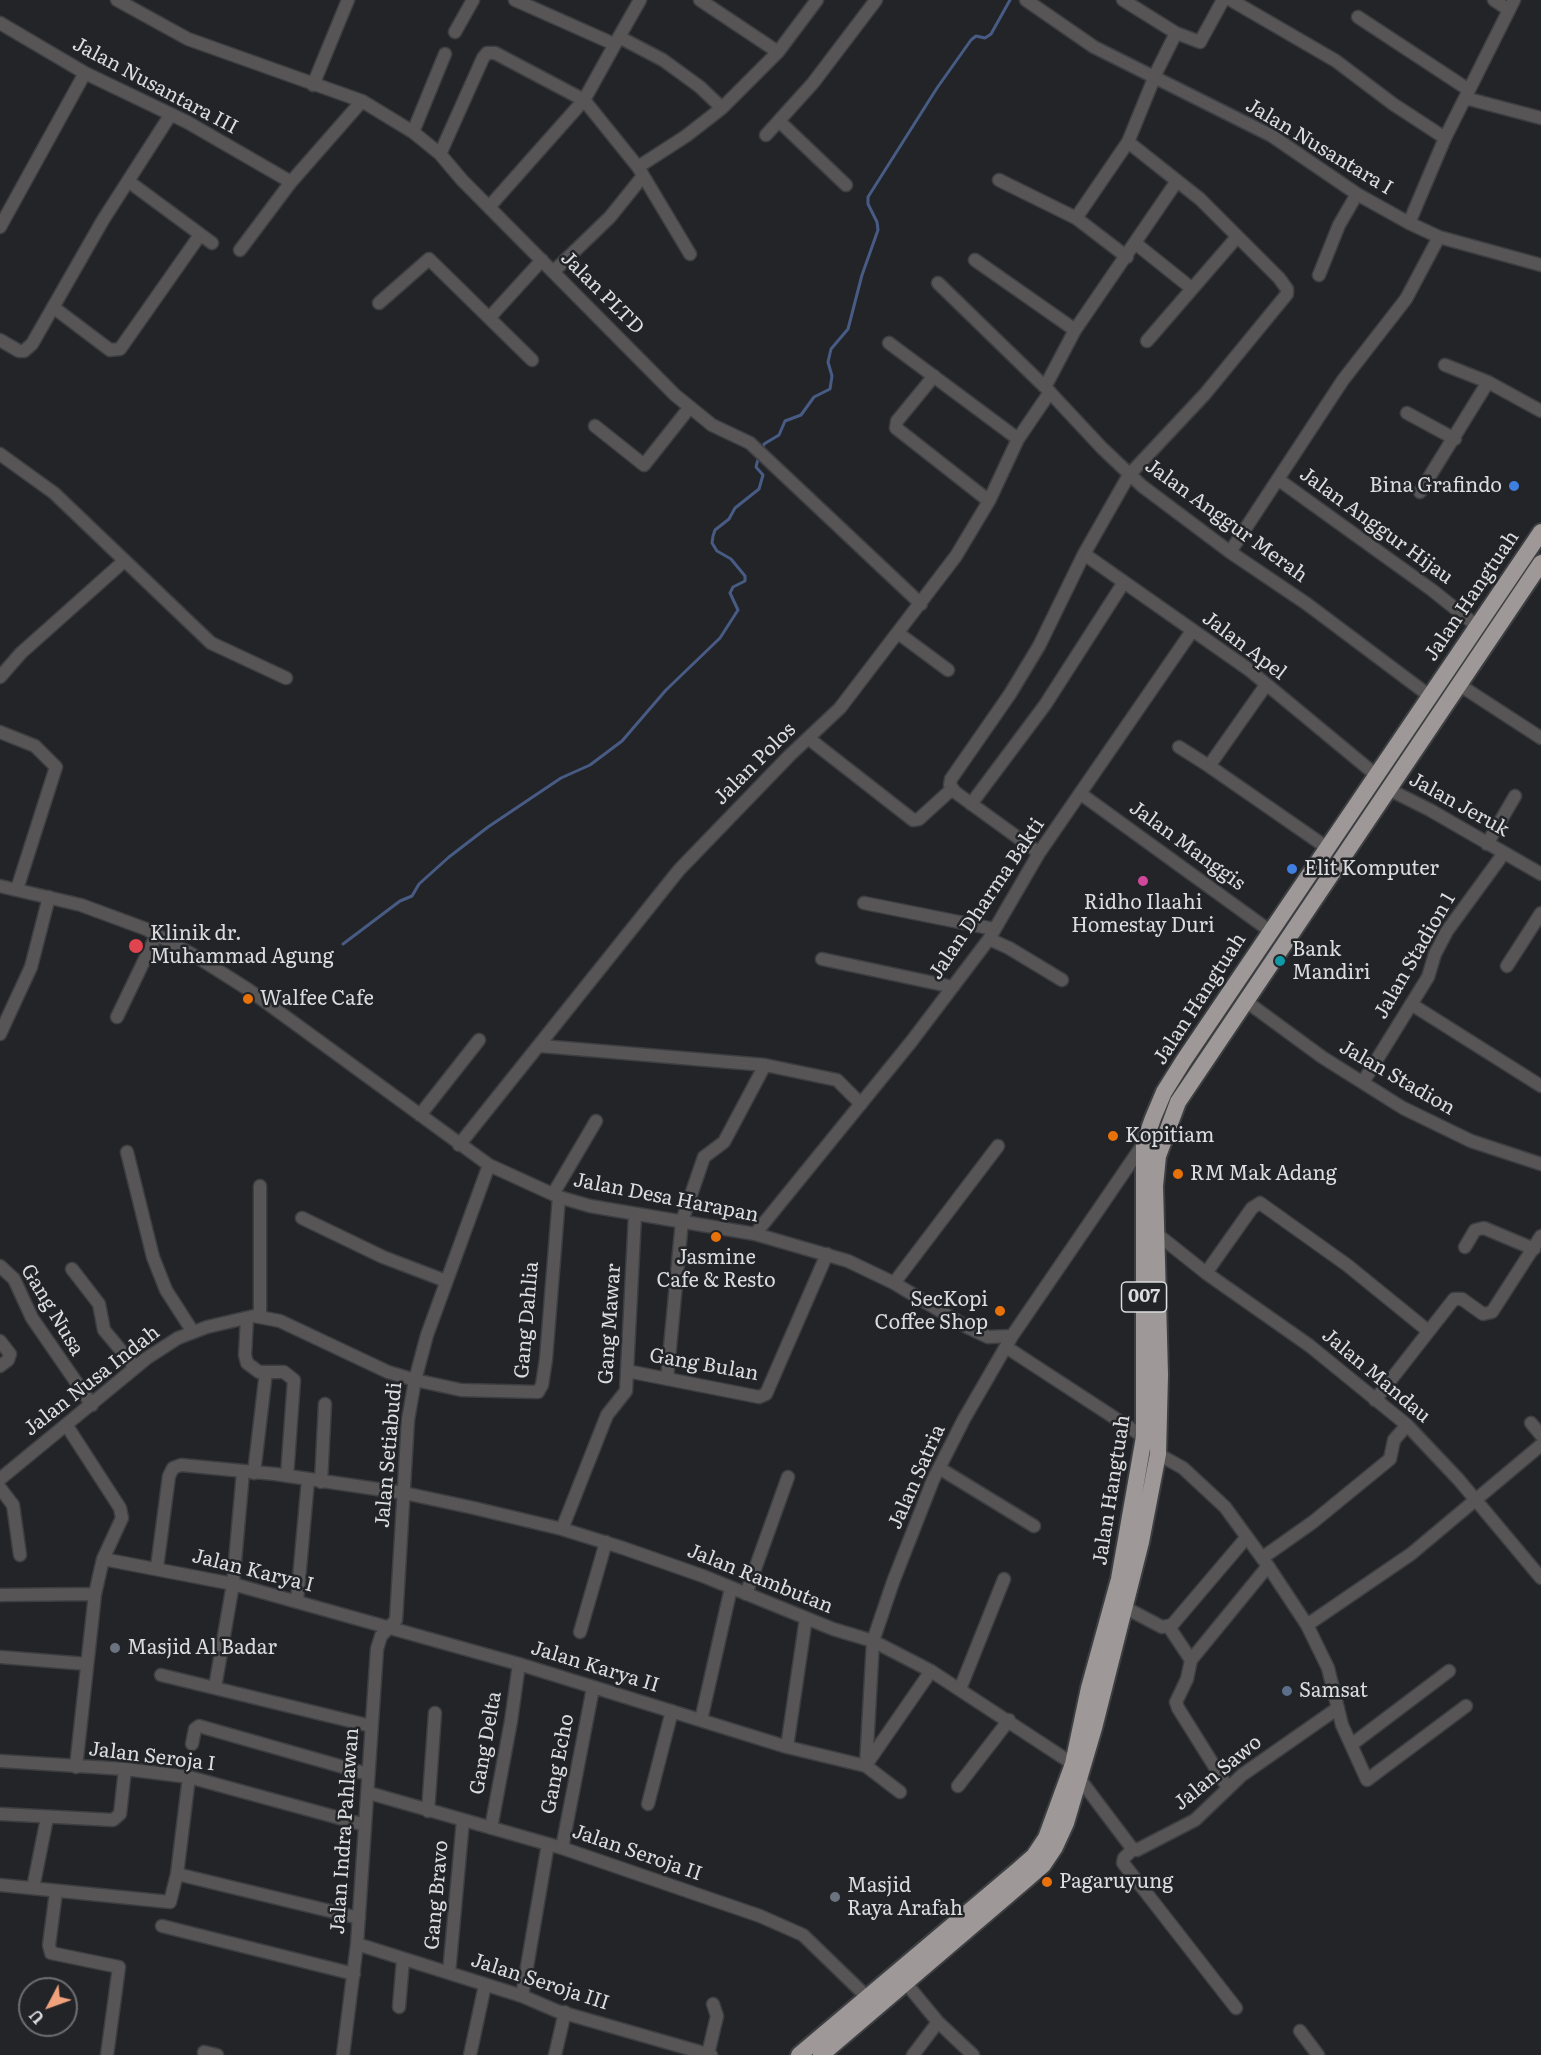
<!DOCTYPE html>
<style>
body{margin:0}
#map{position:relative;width:1541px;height:2055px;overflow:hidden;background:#222427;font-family:Literata,serif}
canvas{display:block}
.north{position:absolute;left:18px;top:1977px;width:60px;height:60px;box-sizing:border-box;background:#222427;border:2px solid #6c6e70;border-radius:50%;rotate:229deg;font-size:16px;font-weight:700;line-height:24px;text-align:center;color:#dbdcde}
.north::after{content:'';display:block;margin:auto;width:21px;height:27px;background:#f1a17c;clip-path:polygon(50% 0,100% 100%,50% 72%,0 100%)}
</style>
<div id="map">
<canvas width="1541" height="2055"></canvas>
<div class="north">U</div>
</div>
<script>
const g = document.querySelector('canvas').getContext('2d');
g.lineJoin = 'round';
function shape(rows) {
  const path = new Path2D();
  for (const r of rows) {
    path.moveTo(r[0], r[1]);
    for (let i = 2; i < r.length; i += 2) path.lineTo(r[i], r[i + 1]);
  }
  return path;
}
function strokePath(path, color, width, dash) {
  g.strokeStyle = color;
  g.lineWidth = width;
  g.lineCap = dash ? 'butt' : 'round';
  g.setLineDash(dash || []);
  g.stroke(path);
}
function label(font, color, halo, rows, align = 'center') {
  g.font = font + ' Literata,serif';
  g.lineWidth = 5;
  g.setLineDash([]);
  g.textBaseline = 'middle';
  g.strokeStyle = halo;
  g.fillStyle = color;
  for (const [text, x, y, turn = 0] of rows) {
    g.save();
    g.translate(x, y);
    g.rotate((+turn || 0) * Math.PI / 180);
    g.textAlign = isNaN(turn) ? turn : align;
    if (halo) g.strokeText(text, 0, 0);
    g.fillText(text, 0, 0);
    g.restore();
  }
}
const stream = shape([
 [763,449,764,444,779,435,785,421,801,415,814,397,830,389,832,376,828,362,831,349,848,329,862,275,878,230,877,222,868,204,868,197,937,88,971,40,976,36,985,38,991,34,1010,0],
 [343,944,400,901,412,896,419,884,449,857,488,827,561,778,590,765,622,741,666,690,720,638,738,610,730,593,733,587,745,581,745,576,731,559,717,551,712,543,713,536,715,530,729,519,735,508,759,489,763,475,756,467,759,455]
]);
const minor = shape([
 [117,0,188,39,362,101,413,132,440,154,462,180,675,395,712,425,750,443,921,604],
 [515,0,614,44],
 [700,0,778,52],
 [1026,0,1094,47,1272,136,1357,194,1409,223,1439,237,1541,265],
 [1123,0,1176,33],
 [1231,0,1336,61,1393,104,1445,138],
 [1494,0,1509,10],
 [1358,17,1469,90],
 [0,23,85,73,187,122,291,182],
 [455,32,473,0],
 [619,37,640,0],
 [313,85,348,0],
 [1465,98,1541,118],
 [779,121,846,185],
 [413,132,445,54],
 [766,135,813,83,876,0],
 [440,154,483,58,487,53,495,53,584,100,638,167,690,254],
 [638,167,686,136,722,108,778,52,817,0],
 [999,180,1076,218],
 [128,181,212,243],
 [489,207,584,100,619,37,663,60,700,87,722,108],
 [1409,223,1445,138,1514,0],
 [0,227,85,73],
 [1135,243,1190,287],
 [240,250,291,182,362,101],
 [1127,257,1076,218,1128,142,1157,71,1176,33,1200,42,1223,0],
 [975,260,1075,330],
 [553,272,610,217,643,176],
 [1319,275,1339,225,1357,194],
 [938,283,1045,387,1102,448,1142,486,1230,552,1307,604,1431,697],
 [379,303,429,259,532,360],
 [53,307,110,350,120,349,200,235],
 [490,317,542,260],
 [0,340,19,351,24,351,32,344,103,220,171,114],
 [1147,341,1237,237],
 [889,343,1018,439],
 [1445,365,1488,382,1541,411],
 [934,376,897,421,896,428,989,501],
 [1045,387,1075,330,1177,181],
 [1407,413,1455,439],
 [595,426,644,465,690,407],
 [0,454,54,493,211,643,286,678],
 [1279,480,1432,590,1477,626],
 [1420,492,1488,382],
 [1230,552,1343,380,1406,299,1439,237],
 [1084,554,1248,669,1376,775],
 [898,633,948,670],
 [0,677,21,653,123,562],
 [1458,684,1541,738],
 [1266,685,1209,766,1326,847],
 [0,732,35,746,56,767,17,889],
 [808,738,913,820,919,819,952,789],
 [1179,747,1209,766],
 [1388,789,1430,810,1541,874],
 [1081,794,1270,931],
 [971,804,1045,705,1124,582],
 [1487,844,1515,796],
 [1039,853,955,792,950,785,951,779,1010,694,1039,646,1084,554,1129,475,1205,394,1287,294,1287,289,1279,278,1200,199,1128,142],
 [0,886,81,905,146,929,197,957,249,990,489,1165,559,1197,590,1206,755,1234,848,1261,894,1283,967,1327,988,1337,1012,1336,1144,1143],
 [864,903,994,929],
 [989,939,1009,948,1062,980],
 [822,959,953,987],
 [1507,966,1541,913],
 [1247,1002,1322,1057,1403,1108,1471,1141,1541,1164],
 [1411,1004,1541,1086],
 [117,1017,156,936],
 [0,1034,31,967,49,897],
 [541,1046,765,1065,837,1080,861,1104],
 [1363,1082,1428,977,1435,954,1447,931,1504,853],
 [420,1115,479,1040],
 [459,1145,679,870,789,756,840,708,956,556,989,501,1018,439,1050,392],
 [127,1152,153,1257,166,1290,193,1332],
 [553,1194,596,1121],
 [302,1218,383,1257,446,1281],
 [755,1234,911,1042,989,939,1039,853,1192,631],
 [1157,1234,1206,1273,1310,1346,1407,1425,1459,1480,1541,1578],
 [1465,1247,1475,1230,1484,1228,1534,1249],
 [0,1266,14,1279,32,1318,92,1405],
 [72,1269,99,1304,104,1330,135,1367],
 [1206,1273,1252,1208,1260,1203,1347,1265,1427,1330],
 [894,1283,998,1146],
 [260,1316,260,1186],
 [247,1318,245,1355,247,1363,259,1372,284,1372,294,1380,287,1476],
 [0,1341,10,1354,8,1360,0,1366],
 [1006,1347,1144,1437],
 [627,1371,759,1397,766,1394,827,1254],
 [667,1379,682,1221,704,1157,724,1142,765,1065],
 [1375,1400,1454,1299,1462,1299,1483,1314,1492,1312,1541,1236],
 [1531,1423,1541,1435],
 [67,1426,120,1508,122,1518,103,1559,95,1594,76,1767],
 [1158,1454,1183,1468,1225,1507,1268,1566,1307,1625,1328,1668,1342,1725,1367,1780,1466,1706],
 [939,1468,1034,1526],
 [254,1473,266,1372],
 [0,1479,147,1358,178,1338,207,1327,254,1316,280,1321,388,1372,415,1380,461,1390,538,1392,542,1385,546,1359,559,1197],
 [321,1482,325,1404],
 [0,1488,13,1505,20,1555],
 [562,1529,607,1415,626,1391,635,1215],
 [1262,1558,1313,1522,1390,1459,1394,1440,1407,1425],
 [103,1559,233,1584,519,1664,787,1747,866,1766,900,1792],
 [157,1567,169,1476,173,1468,181,1465,275,1474,404,1493,474,1508,562,1529,623,1548,703,1576,833,1629,873,1641,931,1671,1073,1764],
 [746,1594,788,1477],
 [0,1595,95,1594],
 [297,1601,308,1480],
 [1124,1607,1162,1627,1172,1625,1246,1538],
 [1307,1625,1411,1554,1541,1445],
 [1169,1627,1191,1660,1187,1679,1176,1702,1178,1708,1228,1788],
 [580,1632,606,1542],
 [0,1657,87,1664],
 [1191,1660,1268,1566],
 [161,1675,371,1726],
 [215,1687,233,1584,243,1472],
 [960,1689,1004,1579],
 [701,1720,731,1588],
 [192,1744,195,1729,199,1726,368,1774],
 [1351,1745,1449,1671],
 [787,1747,806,1618],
 [0,1761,125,1769,189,1777,365,1825],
 [868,1762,931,1671],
 [866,1766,873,1641,893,1582,933,1480,964,1419,1012,1336],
 [1079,1778,1131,1847,1137,1850,1195,1820,1242,1775,1338,1708],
 [958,1786,1009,1720],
 [369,1793,562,1848,760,1916,803,1935,867,1997],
 [648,1804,672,1711],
 [428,1811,435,1713],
 [0,1814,113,1820,120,1814,125,1769],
 [491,1828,511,1721,519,1664],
 [562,1848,593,1688],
 [1133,1849,1124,1858,1123,1863,1236,2008],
 [177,1874,359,1918],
 [0,1885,170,1902,177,1874,189,1777],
 [33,1888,47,1818],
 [56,1892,49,1945,51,1953,119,1967,107,2055],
 [162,1926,354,1974],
 [357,1944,522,1996,557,2011,711,2055],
 [449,1973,463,1820],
 [905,1982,938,2022,973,2055],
 [522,1996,548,1844],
 [399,2007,403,1960],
 [1300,2031,1318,2055],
 [204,2052,217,2055],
 [708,2054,717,2016,713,2004],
 [343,2055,357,1944,377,1649,381,1636,396,1620,408,1420,415,1380,427,1335,489,1165],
 [470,2055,485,1985],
 [555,2055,565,2012],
 [913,2055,938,2022]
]);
const highway = shape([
 [799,2055,1018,1870,1034,1856,1046,1838,1073,1764,1089,1688,1119,1579,1144,1437,1144,1143,1153,1118,1164,1092,1184,1060,1541,532],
 [821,2055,1027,1879,1043,1865,1055,1847,1066,1823,1094,1728,1141,1542,1158,1454,1160,1375,1155,1186,1158,1156,1178,1102,1541,563]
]);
const markers = [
 [1514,486,6,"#3f7fe0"],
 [1292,869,6,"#3f7fe0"],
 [1143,881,6,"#d1479c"],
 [136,946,8,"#e0444e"],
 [1280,961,6,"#0f9aa8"],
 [248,999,6,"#e8710a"],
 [1113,1136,6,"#e8710a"],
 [1178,1174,6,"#e8710a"],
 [716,1237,6,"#e8710a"],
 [1000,1311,6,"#e8710a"],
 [115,1648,6,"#6b7280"],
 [1287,1691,6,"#5c6f8a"],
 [1047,1882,6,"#e8710a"],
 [835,1897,6,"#6b7280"]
];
const shields = [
 [1144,1297,45]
];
const shieldNames = [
 ["007",1144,1297]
];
const streetNames = [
 ["Jalan Nusantara III",155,86,28],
 ["Jalan Nusantara I",1319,147,31],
 ["Jalan PLTD",602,293,45],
 ["Jalan Anggur Merah",1226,521,36],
 ["Jalan Anggur Hijau",1376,526,36],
 ["Jalan Hangtuah",1472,596,-56],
 ["Jalan Apel",1244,646,37],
 ["Jalan Polos",755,764,-45],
 ["Jalan Jeruk",1459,805,29],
 ["Jalan Manggis",1187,846,36],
 ["Jalan Dharma Bakti",987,899,-56],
 ["Jalan Stadion 1",1415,956,-60],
 ["Jalan Hangtuah",1200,999,-57],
 ["Jalan Stadion",1397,1078,30],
 ["Jalan Desa Harapan",666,1198,11],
 ["Gang Nusa",52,1310,59],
 ["Gang Dahlia",527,1320,-85],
 ["Gang Mawar",610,1324,-86],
 ["Gang Bulan",704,1365,10],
 ["Jalan Mandau",1376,1376,40],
 ["Jalan Nusa Indah",92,1381,-38],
 ["Jalan Setiabudi",389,1455,-85],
 ["Jalan Satria",917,1477,-66],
 ["Jalan Hangtuah",1112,1490,-81],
 ["Jalan Karya I",253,1571,14],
 ["Jalan Rambutan",760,1579,22],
 ["Jalan Karya II",595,1667,17],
 ["Gang Delta",486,1743,-80],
 ["Jalan Seroja I",152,1757,7],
 ["Gang Echo",558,1764,-79],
 ["Jalan Sawo",1218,1773,-39],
 ["Jalan Indra Pahlawan",345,1831,-86],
 ["Jalan Seroja II",637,1853,19],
 ["Gang Bravo",437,1895,-85],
 ["Jalan Seroja III",540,1982,18]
];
const poiNames = [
 ["Bina Grafindo",1502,486,"right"],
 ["Elit Komputer",1304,869],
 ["Ridho Ilaahi",1143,903,"center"],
 ["Homestay Duri",1143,926,"center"],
 ["Klinik dr.",150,934],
 ["Muhammad Agung",150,957],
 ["Bank",1292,950],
 ["Mandiri",1292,973],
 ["Walfee Cafe",260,999],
 ["Kopitiam",1125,1136],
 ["RM Mak Adang",1190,1174],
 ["Jasmine",716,1258,"center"],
 ["Cafe & Resto",716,1281,"center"],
 ["SecKopi",988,1300,"right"],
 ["Coffee Shop",988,1323,"right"],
 ["Masjid Al Badar",127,1648],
 ["Samsat",1299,1691],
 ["Pagaruyung",1059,1882],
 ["Masjid",847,1886],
 ["Raya Arafah",847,1909]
];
strokePath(stream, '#485b85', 3);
strokePath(minor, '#3c3e41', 15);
strokePath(highway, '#3c3e41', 20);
strokePath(minor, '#575555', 12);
strokePath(highway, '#9e9898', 16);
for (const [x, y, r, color] of markers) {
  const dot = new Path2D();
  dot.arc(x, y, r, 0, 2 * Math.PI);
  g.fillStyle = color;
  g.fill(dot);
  strokePath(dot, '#222427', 2);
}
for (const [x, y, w] of shields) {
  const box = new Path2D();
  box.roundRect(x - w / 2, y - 15, w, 30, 4.5);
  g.fillStyle = '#222427';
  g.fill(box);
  strokePath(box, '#dbdcde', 1.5);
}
label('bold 18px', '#dbdcde', null, shieldNames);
label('20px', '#dbdcde', '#222427', streetNames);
label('20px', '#dbdcde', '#222427', poiNames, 'left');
</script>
